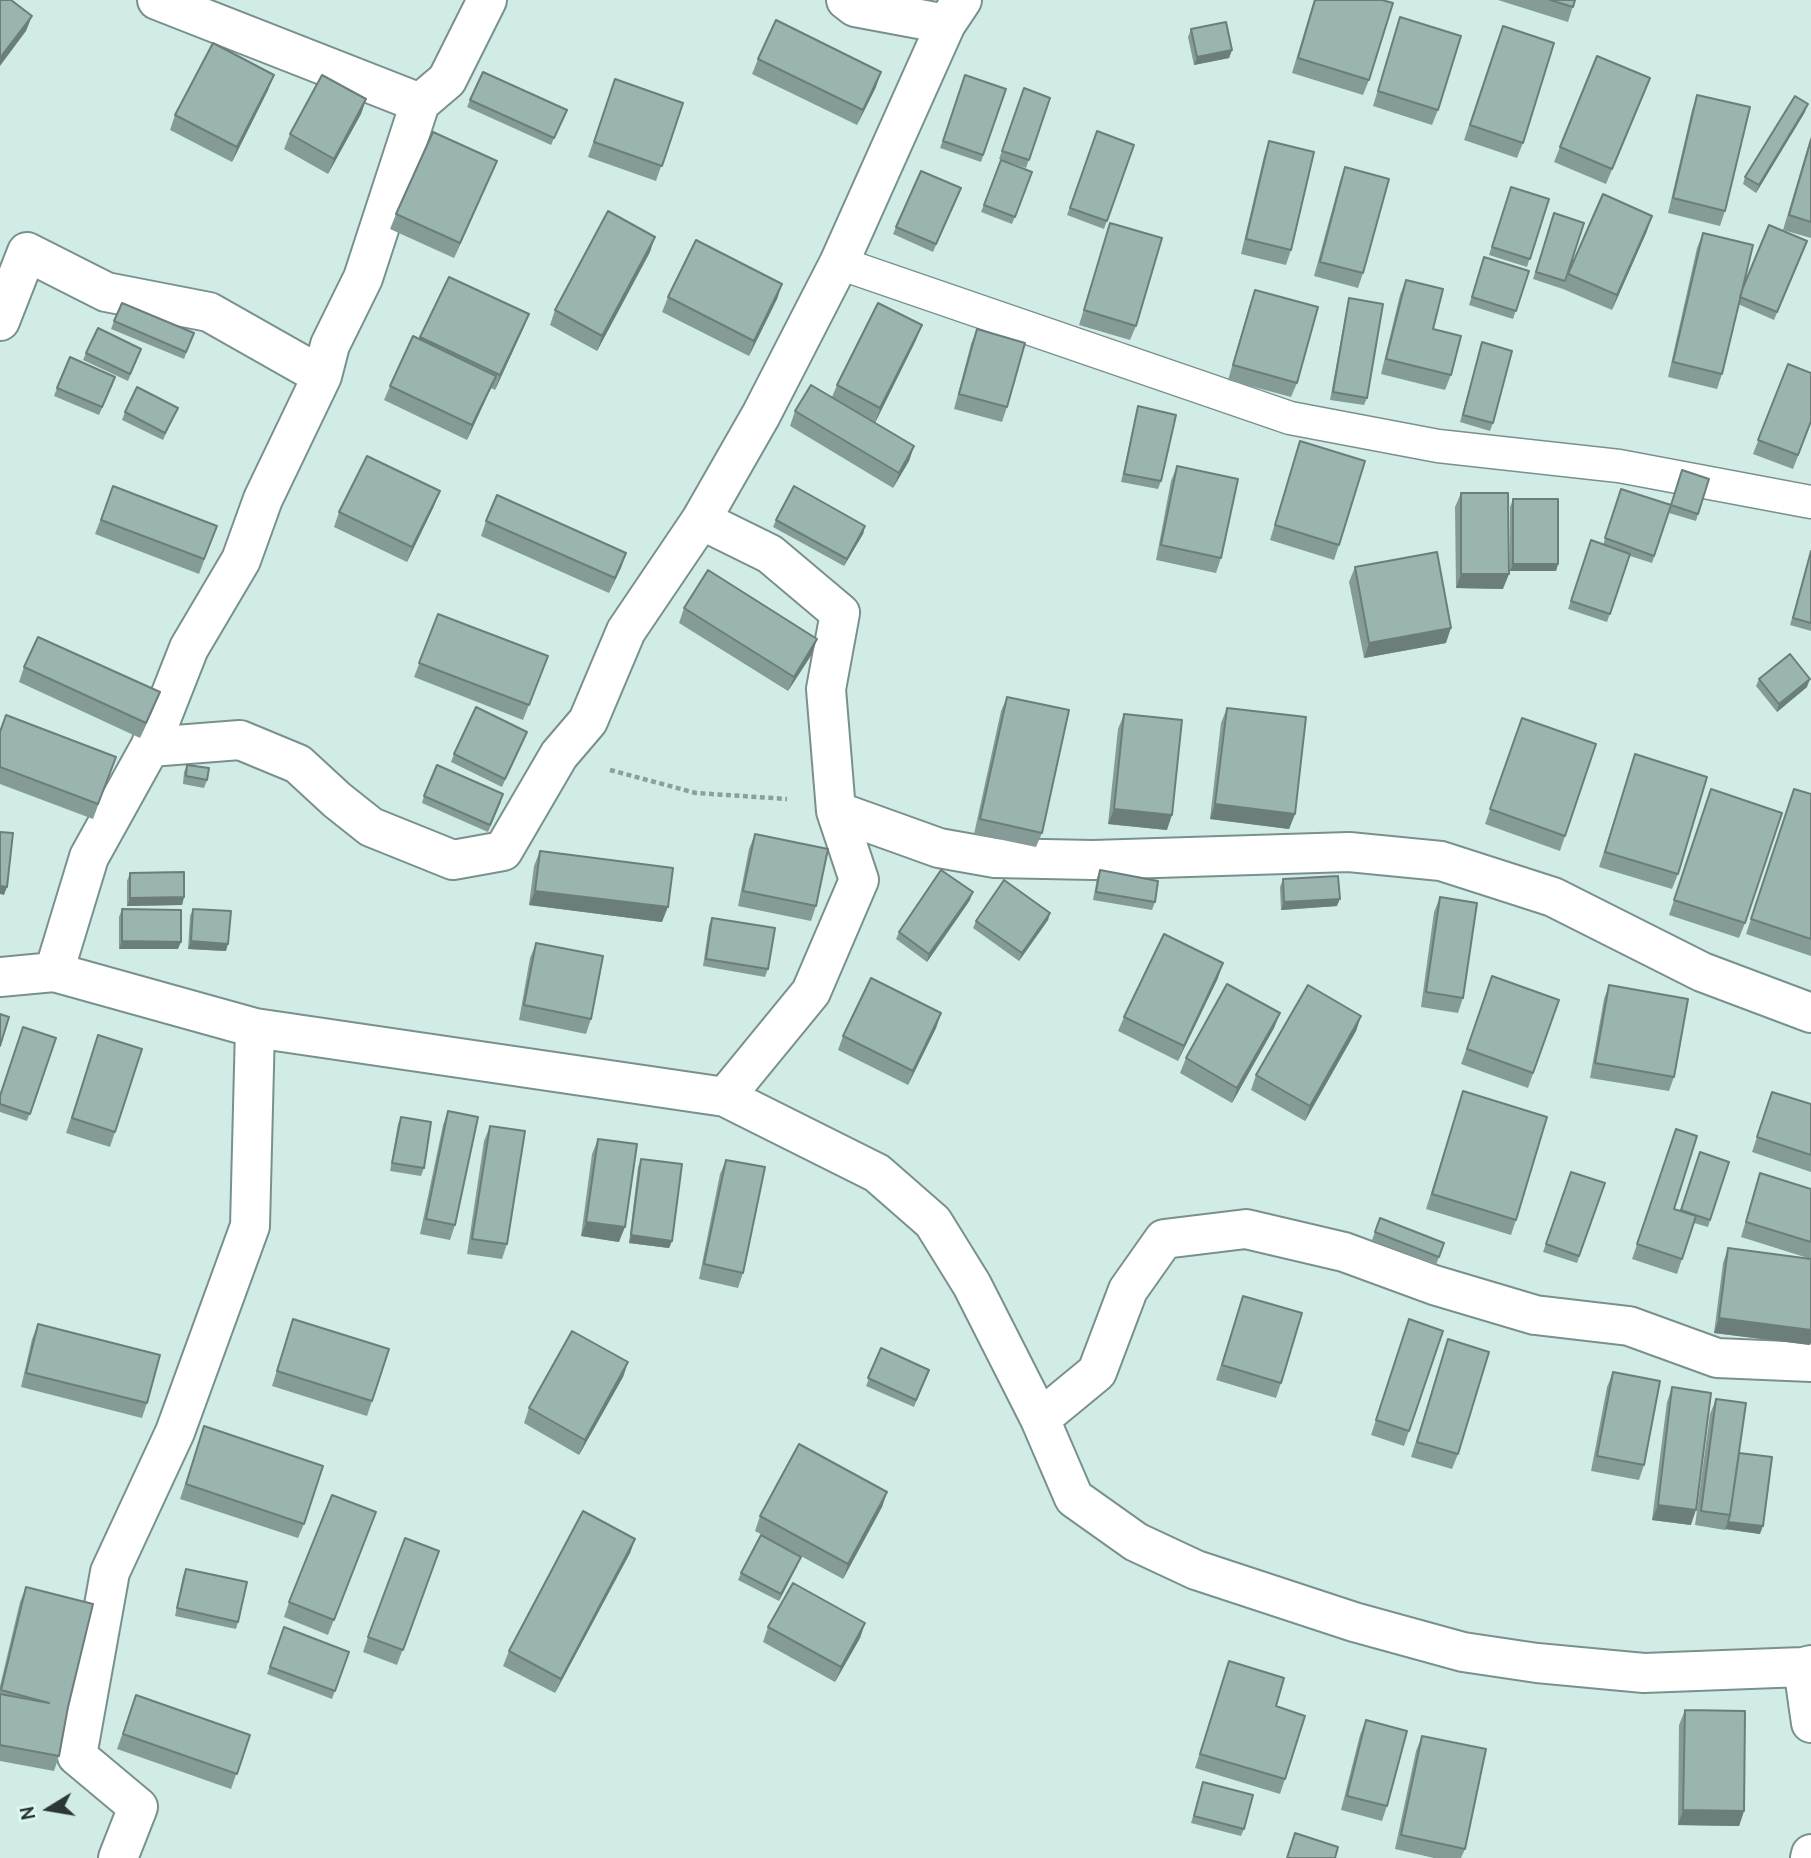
<!DOCTYPE html>
<style>
body{margin:0}
#map{position:relative;width:1811px;height:1858px;overflow:hidden;background:#d1ece7;font-family:Cabin,sans-serif}
canvas{display:block}
.north{position:absolute;left:14px;top:1774px;width:70px;height:70px;-webkit-text-stroke:5px #def9f4;paint-order:stroke;rotate:259deg;font-size:19px;font-weight:700;line-height:28px;text-align:center;color:#2c3735}
.north::after{content:'';display:block;margin:auto;width:24px;height:32px;background:#2c3735;clip-path:polygon(50% 0,100% 100%,50% 72%,0 100%)}
</style>
<div id="map">
<canvas width="1811" height="1858"></canvas>
<div class="north">N</div>
</div>
<script>
const g = document.querySelector('canvas').getContext('2d');
g.lineJoin = 'round';
function shape(rows) {
  const path = new Path2D();
  for (const r of rows) {
    path.moveTo(r[0], r[1]);
    for (let i = 2; i < r.length; i += 2) path.lineTo(r[i], r[i + 1]);
  }
  return path;
}
function strokePath(path, color, width, dash) {
  g.strokeStyle = color;
  g.lineWidth = width;
  g.lineCap = dash ? 'butt' : 'round';
  g.setLineDash(dash || []);
  g.stroke(path);
}
function fill(path, color) {
  g.fillStyle = color;
  g.fill(path, 'evenodd');
}
const path = shape([
 [610,770,696,793,787,799]
]);
const lane = shape([
 [839,263,1290,418,1438,446,1619,466,1811,502]
]);
const street = shape([
 [157,0,420,103],
 [846,0,855,7,946,24],
 [0,321,27,252,106,292,209,312,322,376],
 [701,520,770,554,840,613,826,689,836,811,859,880,811,992,725,1097],
 [150,747,240,740,298,764,337,800,371,827,453,860,503,851,559,755,588,721,626,631,701,520,761,415,839,263,946,24,962,0],
 [836,811,939,848,995,858,1093,860,1349,852,1441,861,1553,897,1702,972,1811,1013],
 [54,972,89,857,150,747,189,648,241,560,263,499,322,376,330,345,363,278,420,103,447,80,487,0],
 [0,977,54,972,255,1028,725,1097,877,1173,933,1222,972,1285,1040,1419,1074,1498,1136,1542,1196,1570,1354,1622,1463,1652,1537,1663,1644,1673,1803,1667,1811,1665],
 [1040,1419,1097,1372,1128,1290,1164,1239,1246,1229,1344,1252,1434,1285,1535,1315,1629,1326,1717,1358,1811,1362],
 [1803,1667,1811,1723],
 [118,1858,138,1807,77,1756,110,1572,175,1432,250,1226,255,1028],
 [1810,1858,1811,1854]
]);
const wall = shape([
 [1314,0,1382,0,1369,80,1363,95,1292,73],
 [1498,0,1575,0,1568,22],
 [1400,17,1438,110,1432,125,1373,106],
 [1191,29,1232,50,1229,58,1194,65,1188,37],
 [1497,41,1523,143,1517,158,1464,140],
 [758,59,876,87,857,125,752,74],
 [274,75,268,90,232,162,170,130,175,115],
 [965,75,1006,89,981,162,940,148],
 [615,79,683,103,656,181,588,157],
 [1024,88,1050,98,1026,168,999,159],
 [1644,93,1606,184,1554,162,1560,147],
 [1697,95,1725,211,1720,226,1668,213,1692,110],
 [366,99,361,114,328,174,284,149,290,134],
 [470,100,567,110,551,145,467,107],
 [1805,112,1756,193,1743,184,1745,177],
 [1097,131,1134,145,1104,229,1067,215],
 [1811,136,1811,238,1783,230],
 [1269,141,1291,250,1286,265,1241,254,1264,156],
 [1001,160,1032,172,1012,224,981,212],
 [1345,167,1363,273,1358,288,1314,276,1340,181],
 [491,175,454,258,390,229,396,214],
 [1511,187,1549,199,1527,267,1489,255],
 [961,188,933,252,893,234,896,227],
 [1551,221,1584,223,1563,289,1533,279],
 [1110,223,1136,326,1130,340,1079,325],
 [1647,231,1612,310,1563,289,1568,274],
 [1703,233,1742,290,1807,241,1774,320,1738,304,1722,374,1717,389,1668,377,1697,248],
 [650,252,597,351,550,325,555,310],
 [1484,257,1529,271,1513,319,1469,305],
 [449,277,529,314,523,329,495,390,491,388,467,440,384,400,390,386,419,339],
 [1406,280,1433,329,1451,375,1445,390,1381,374,1400,295],
 [782,284,777,299,749,356,662,312,668,297],
 [1255,290,1297,383,1291,397,1228,380,1250,304],
 [1349,298,1367,398,1364,405,1330,400,1347,306],
 [114,321,194,333,184,359,111,329],
 [977,329,1007,407,1002,422,954,409,971,344],
 [916,340,875,423,914,446,909,461,893,488,790,426,795,411,832,397,837,385],
 [1482,342,1493,423,1490,431,1460,422],
 [86,353,138,357,128,381,83,360],
 [1788,364,1811,423,1793,469,1753,454],
 [113,384,99,415,54,396,57,388],
 [1138,406,1161,481,1158,489,1121,482,1136,414],
 [178,408,163,440,122,420,125,412],
 [1300,441,1339,545,1334,560,1270,540],
 [1177,466,1221,558,1216,573,1156,560,1171,481],
 [113,486,217,526,199,574,95,534],
 [1621,489,1698,514,1696,521,1669,513,1652,563,1630,556,1607,622,1568,609,1591,540,1603,545],
 [1461,493,1503,589,1456,588,1455,507],
 [1513,499,1558,564,1556,571,1510,571,1510,507],
 [434,506,407,562,334,527,339,512],
 [776,520,865,526,863,534,844,566,773,527],
 [486,521,626,553,609,593,481,536],
 [1811,550,1811,631,1790,625],
 [1355,567,1446,643,1364,658,1349,582],
 [684,608,817,639,812,654,788,691,679,623],
 [438,614,548,656,523,720,414,677],
 [24,667,154,707,140,738,19,682],
 [1759,679,1807,687,1777,712,1756,686],
 [1007,697,1042,833,1036,847,974,834,1001,711],
 [1227,708,1295,814,1289,829,1210,819,1221,723],
 [1124,714,1167,830,1108,824,1118,729],
 [1522,718,1596,744,1560,851,1485,824],
 [0,732,116,757,93,819,0,784],
 [527,732,502,787,451,762,454,754],
 [1635,754,1678,874,1672,889,1599,867],
 [187,765,207,780,204,788,183,784,184,772],
 [1811,794,1811,956,1746,934,1789,804],
 [424,796,501,802,488,832,422,803],
 [1706,804,1745,923,1739,938,1669,915],
 [755,834,816,906,811,921,738,906,749,849],
 [540,851,662,922,529,905,534,866],
 [1100,870,1155,902,1152,910,1093,900,1097,878],
 [130,873,184,897,182,905,127,906,127,881],
 [1283,879,1337,906,1281,910,1280,887],
 [1440,897,1463,998,1458,1013,1421,1007,1434,912],
 [970,900,927,962,896,939,899,932],
 [122,909,178,949,119,949,119,917],
 [193,909,226,951,188,949,190,916],
 [1050,913,1048,920,1019,961,973,928,976,921],
 [712,918,768,969,765,977,703,966,709,925],
 [536,943,591,1019,586,1034,519,1020,530,958],
 [1492,976,1559,1000,1528,1088,1461,1064],
 [1218,978,1178,1061,1118,1031,1124,1017],
 [1609,985,1674,1077,1669,1091,1590,1078,1604,999],
 [941,1013,936,1028,908,1085,838,1050,843,1036],
 [1280,1013,1274,1028,1232,1103,1180,1073,1186,1058],
 [1361,1016,1356,1031,1305,1121,1251,1090,1256,1075],
 [98,1035,115,1132,110,1147,66,1133],
 [56,1038,27,1121,0,1112,0,1096],
 [1463,1091,1516,1220,1511,1235,1426,1209],
 [1772,1092,1811,1104,1811,1172,1752,1152],
 [448,1111,455,1225,450,1240,420,1234,443,1125],
 [401,1117,424,1168,421,1176,390,1171,398,1124],
 [490,1126,507,1244,502,1259,467,1254,484,1141],
 [1676,1129,1674,1209,1681,1211,1729,1162,1708,1227,1694,1223,1677,1274,1632,1259],
 [598,1139,619,1242,581,1236,592,1154],
 [641,1159,672,1241,669,1248,629,1243,638,1167],
 [726,1160,743,1273,738,1288,699,1279,720,1174],
 [1571,1172,1605,1183,1577,1263,1543,1252],
 [1760,1173,1811,1189,1811,1259,1741,1237],
 [1380,1218,1444,1243,1436,1265,1372,1240],
 [1728,1248,1811,1259,1810,1345,1714,1333,1723,1263],
 [1243,1296,1281,1383,1276,1398,1216,1380],
 [293,1319,372,1401,367,1416,272,1386],
 [1409,1319,1409,1431,1404,1446,1371,1435],
 [38,1324,147,1403,142,1418,21,1387,32,1339],
 [1448,1339,1458,1454,1452,1469,1411,1457],
 [881,1348,929,1370,914,1407,866,1386],
 [628,1362,623,1377,579,1455,524,1423,529,1408],
 [1613,1372,1644,1465,1639,1480,1591,1471,1607,1387],
 [1672,1387,1691,1525,1652,1520,1667,1402],
 [1716,1399,1739,1453,1760,1534,1725,1529,1726,1528,1725,1530,1695,1525,1710,1414],
 [204,1426,304,1524,298,1538,180,1499],
 [887,1492,882,1507,843,1579,755,1531,760,1516],
 [376,1512,328,1635,284,1617,289,1602],
 [635,1539,630,1553,555,1693,503,1666,509,1651],
 [439,1551,397,1665,363,1652,368,1637],
 [798,1564,779,1601,738,1580,741,1573],
 [186,1569,238,1622,236,1629,175,1616,183,1576],
 [26,1587,68,1707,59,1756,54,1771,0,1761,0,1686,20,1602],
 [865,1623,860,1638,835,1682,763,1642,768,1627],
 [284,1627,349,1652,332,1699,267,1674],
 [1229,1661,1276,1706,1285,1779,1280,1794,1195,1768],
 [136,1695,250,1735,231,1789,117,1749],
 [1685,1710,1744,1811,1739,1826,1678,1825,1679,1725],
 [1366,1720,1387,1806,1382,1821,1341,1810,1360,1735],
 [1422,1736,1465,1849,1461,1858,1434,1858,1395,1849,1416,1751],
 [1203,1782,1244,1829,1241,1836,1191,1823]
]);
const shadedWall = shape([
 [32,16,26,31,0,66,0,58],
 [1232,50,1229,58,1194,65,1197,57],
 [881,72,876,87,857,125,863,110],
 [274,75,268,90,232,162,237,147],
 [366,99,361,114,328,174,334,159],
 [1808,104,1805,112,1756,193,1759,185],
 [497,161,491,175,454,258,460,243],
 [1652,216,1647,231,1612,310,1617,295],
 [655,237,650,252,597,351,602,336],
 [782,284,777,299,749,356,754,341],
 [529,314,523,329,495,390,500,375],
 [922,325,916,340,875,423,880,408],
 [496,376,490,390,467,440,472,425],
 [914,446,909,461,893,488,899,473],
 [440,491,434,506,407,562,412,547],
 [865,526,863,534,844,566,847,559],
 [626,553,621,568,609,593,615,578],
 [1513,564,1558,564,1556,571,1510,571],
 [1461,574,1509,574,1503,589,1456,588],
 [1451,628,1446,643,1364,658,1369,643],
 [817,639,812,654,788,691,794,677],
 [1810,679,1807,687,1777,712,1779,704],
 [160,692,154,707,140,738,146,723],
 [1215,804,1295,814,1289,829,1210,819],
 [1114,809,1172,815,1167,830,1108,824],
 [0,886,7,887,4,895,0,894],
 [535,891,668,907,662,922,529,905],
 [973,892,970,900,927,962,929,954],
 [184,897,182,905,127,906,130,898],
 [1340,899,1337,906,1281,910,1284,902],
 [1050,913,1048,920,1019,961,1022,953],
 [122,941,181,942,178,949,119,949],
 [191,941,228,944,226,951,188,949],
 [1223,963,1218,978,1178,1061,1184,1046],
 [941,1013,936,1028,908,1085,913,1071],
 [1280,1013,1274,1028,1232,1103,1237,1088],
 [1361,1016,1356,1031,1305,1121,1310,1106],
 [586,1222,625,1227,619,1242,581,1236],
 [631,1235,672,1241,669,1248,629,1243],
 [1719,1318,1811,1330,1811,1343,1810,1345,1714,1333],
 [628,1362,623,1377,579,1455,585,1440],
 [887,1492,882,1507,843,1579,848,1564],
 [1658,1505,1696,1510,1691,1525,1652,1520],
 [1728,1522,1763,1526,1760,1534,1725,1529],
 [635,1539,630,1553,555,1693,561,1679],
 [801,1557,798,1564,779,1601,781,1594],
 [865,1623,860,1638,835,1682,841,1667],
 [1683,1810,1744,1811,1739,1826,1678,1825]
]);
const building = shape([
 [0,0,11,0,32,16,0,58,0,0],
 [1315,0,1382,0,1393,3,1369,80,1298,58,1315,0],
 [1550,0,1575,0,1573,7,1550,0],
 [1400,17,1461,36,1438,110,1378,91,1400,17],
 [776,20,881,72,863,110,758,59,776,20],
 [1226,22,1232,50,1197,57,1191,29,1226,22],
 [1503,26,1554,43,1523,143,1470,125,1503,26],
 [213,43,274,75,237,147,175,115,213,43],
 [1597,56,1650,78,1612,169,1560,147,1597,56],
 [483,72,567,110,554,138,470,100,483,72],
 [322,75,366,99,334,159,290,134,322,75],
 [965,75,1006,89,983,155,943,141,965,75],
 [615,79,683,103,662,166,594,142,615,79],
 [1024,88,1050,98,1029,160,1002,151,1024,88],
 [1697,95,1750,107,1725,211,1673,198,1697,95],
 [1795,96,1808,104,1759,185,1745,177,1795,96],
 [1097,131,1134,145,1107,221,1070,208,1097,131],
 [433,132,497,161,460,243,396,214,433,132],
 [1811,140,1811,222,1789,215,1811,140],
 [1269,141,1314,152,1291,250,1246,239,1269,141],
 [1001,160,1032,172,1015,217,984,205,1001,160],
 [1345,167,1389,179,1363,273,1320,262,1345,167],
 [921,171,961,188,936,244,896,227,921,171],
 [1511,187,1549,199,1530,259,1492,247,1511,187],
 [1603,194,1652,216,1617,295,1568,274,1603,194],
 [608,211,655,237,602,336,555,310,608,211],
 [1554,213,1584,223,1565,281,1536,272,1554,213],
 [1110,223,1162,238,1136,326,1084,310,1110,223],
 [1769,225,1807,241,1777,312,1740,297,1742,290,1769,225],
 [1703,233,1753,245,1722,374,1673,362,1703,233],
 [696,240,782,284,754,341,668,297,696,240],
 [1484,257,1529,271,1516,311,1472,297,1484,257],
 [449,277,529,314,500,375,420,337,449,277],
 [1406,280,1443,289,1433,329,1461,336,1451,375,1386,359,1406,280],
 [1255,290,1318,307,1297,383,1233,365,1255,290],
 [1349,298,1383,304,1367,398,1333,392,1349,298],
 [122,303,194,333,186,352,114,321,122,303],
 [878,303,922,325,880,408,837,385,878,303],
 [98,328,141,349,130,374,86,353,98,328],
 [977,329,1025,343,1007,407,959,394,977,329],
 [413,336,496,376,472,425,390,386,413,336],
 [1482,342,1512,351,1493,423,1463,415,1482,342],
 [70,357,115,377,102,407,57,388,70,357],
 [1788,364,1811,373,1811,421,1798,455,1758,440,1788,364],
 [811,385,914,446,899,473,795,411,811,385],
 [137,387,178,408,165,433,125,412,137,387],
 [1138,406,1176,415,1161,481,1124,474,1138,406],
 [1300,441,1365,461,1339,545,1275,525,1300,441],
 [367,456,440,491,412,547,339,512,367,456],
 [1177,466,1238,479,1221,558,1161,545,1177,466],
 [1682,470,1709,479,1698,514,1671,505,1682,470],
 [113,486,217,526,204,559,101,520,113,486],
 [794,486,865,526,847,559,776,520,794,486],
 [1621,489,1671,505,1654,556,1605,538,1621,489],
 [1461,493,1508,493,1509,574,1461,574,1461,493],
 [497,495,626,553,615,578,486,521,497,495],
 [1513,499,1558,499,1558,564,1513,564,1513,499],
 [1591,540,1630,554,1610,614,1571,601,1591,540],
 [1811,551,1811,623,1793,618,1811,551],
 [1437,552,1451,628,1369,643,1355,567,1437,552],
 [708,570,817,639,794,677,684,608,708,570],
 [438,614,548,656,529,705,419,663,438,614],
 [38,637,160,692,146,723,24,667,38,637],
 [1790,654,1810,679,1779,704,1759,679,1790,654],
 [1007,697,1069,710,1042,833,980,819,1007,697],
 [476,707,527,732,505,779,454,754,476,707],
 [1227,708,1306,717,1295,814,1215,804,1227,708],
 [1124,714,1182,720,1172,815,1114,809,1124,714],
 [6,715,116,757,98,804,0,767,0,732,6,715],
 [1522,718,1596,744,1565,836,1490,809,1522,718],
 [1635,754,1707,777,1678,874,1605,852,1635,754],
 [187,765,209,768,207,780,186,776,187,765],
 [437,765,503,794,490,825,424,796,437,765],
 [1711,789,1782,813,1745,923,1674,900,1711,789],
 [1794,789,1811,794,1811,939,1751,919,1794,789],
 [0,832,13,833,7,887,0,886,0,832],
 [755,834,828,849,816,906,743,891,755,834],
 [540,851,673,868,668,907,535,891,540,851],
 [941,870,973,892,929,954,899,932,941,870],
 [1100,870,1158,881,1155,902,1096,892,1100,870],
 [184,872,184,897,130,898,130,873,184,872],
 [1338,876,1340,899,1284,902,1283,879,1338,876],
 [1004,880,1050,913,1022,953,976,921,1004,880],
 [1440,897,1477,903,1463,998,1426,992,1440,897],
 [122,909,181,910,181,942,122,941,122,909],
 [193,909,231,911,228,944,191,941,193,909],
 [712,918,775,928,768,969,706,959,712,918],
 [1164,934,1223,963,1184,1046,1124,1017,1164,934],
 [536,943,603,956,591,1019,524,1005,536,943],
 [1492,976,1559,1000,1533,1073,1467,1049,1492,976],
 [871,978,941,1013,913,1071,843,1036,871,978],
 [1227,984,1280,1013,1237,1088,1186,1058,1227,984],
 [1308,985,1361,1016,1310,1106,1256,1075,1308,985],
 [1609,985,1688,999,1674,1077,1595,1063,1609,985],
 [0,1014,9,1017,0,1046,0,1014],
 [23,1027,56,1038,30,1114,0,1104,0,1096,23,1027],
 [98,1035,142,1049,115,1132,72,1118,98,1035],
 [1463,1091,1547,1117,1516,1220,1432,1194,1463,1091],
 [1772,1092,1811,1104,1811,1155,1757,1137,1772,1092],
 [448,1111,478,1117,455,1225,426,1219,448,1111],
 [401,1117,431,1122,424,1168,392,1163,401,1117],
 [490,1126,525,1131,507,1244,472,1239,490,1126],
 [1676,1129,1697,1136,1674,1209,1696,1216,1682,1259,1637,1244,1676,1129],
 [598,1139,637,1144,625,1227,586,1222,598,1139],
 [1700,1152,1729,1162,1710,1220,1681,1210,1700,1152],
 [641,1159,682,1164,672,1241,631,1235,641,1159],
 [726,1160,765,1167,743,1273,704,1264,726,1160],
 [1571,1172,1605,1183,1579,1256,1546,1244,1571,1172],
 [1760,1173,1811,1189,1811,1242,1746,1222,1760,1173],
 [1380,1218,1444,1243,1439,1257,1375,1232,1380,1218],
 [1728,1248,1811,1259,1811,1330,1719,1318,1728,1248],
 [1243,1296,1302,1313,1281,1383,1222,1365,1243,1296],
 [293,1319,389,1349,372,1401,277,1371,293,1319],
 [1409,1319,1443,1331,1409,1431,1376,1420,1409,1319],
 [38,1324,160,1355,147,1403,26,1373,38,1324],
 [572,1331,628,1362,585,1440,529,1408,572,1331],
 [1448,1339,1489,1352,1458,1454,1417,1442,1448,1339],
 [881,1348,929,1370,916,1400,868,1378,881,1348],
 [1613,1372,1660,1381,1644,1465,1597,1456,1613,1372],
 [1672,1387,1711,1393,1696,1510,1658,1505,1672,1387],
 [1716,1399,1746,1403,1730,1515,1701,1511,1716,1399],
 [204,1426,323,1466,304,1524,186,1484,204,1426],
 [799,1444,887,1492,848,1564,760,1516,799,1444],
 [1739,1453,1772,1457,1763,1526,1728,1522,1730,1515,1739,1453],
 [332,1495,376,1512,334,1620,289,1602,332,1495],
 [583,1511,635,1539,561,1679,509,1651,583,1511],
 [761,1535,801,1557,781,1594,741,1573,761,1535],
 [405,1538,439,1551,403,1650,368,1637,405,1538],
 [186,1569,247,1582,238,1622,177,1608,186,1569],
 [793,1583,865,1623,841,1667,768,1627,793,1583],
 [26,1587,93,1604,68,1707,59,1756,0,1745,0,1694,49,1703,1,1690,26,1587],
 [284,1627,349,1652,335,1691,270,1667,284,1627],
 [1229,1661,1284,1678,1276,1706,1305,1716,1285,1779,1200,1754,1229,1661],
 [136,1695,250,1735,237,1774,123,1734,136,1695],
 [1685,1710,1745,1711,1744,1811,1683,1810,1685,1710],
 [1366,1720,1407,1731,1387,1806,1347,1796,1366,1720],
 [1422,1736,1486,1749,1465,1849,1401,1835,1422,1736],
 [1203,1782,1253,1795,1244,1829,1194,1816,1203,1782],
 [1295,1833,1338,1847,1335,1858,1287,1858,1295,1833]
]);
strokePath(lane, '#78918d', 35);
strokePath(street, '#78918d', 42);
strokePath(path, '#8ba09c', 4.5, [5, 3.5]);
strokePath(lane, '#fff', 32);
strokePath(street, '#fff', 38);
fill(wall, '#849b97');
fill(shadedWall, '#6c7e7b');
fill(building, '#9ab4b0');
strokePath(building, '#6c7e7b', 2);
</script>
